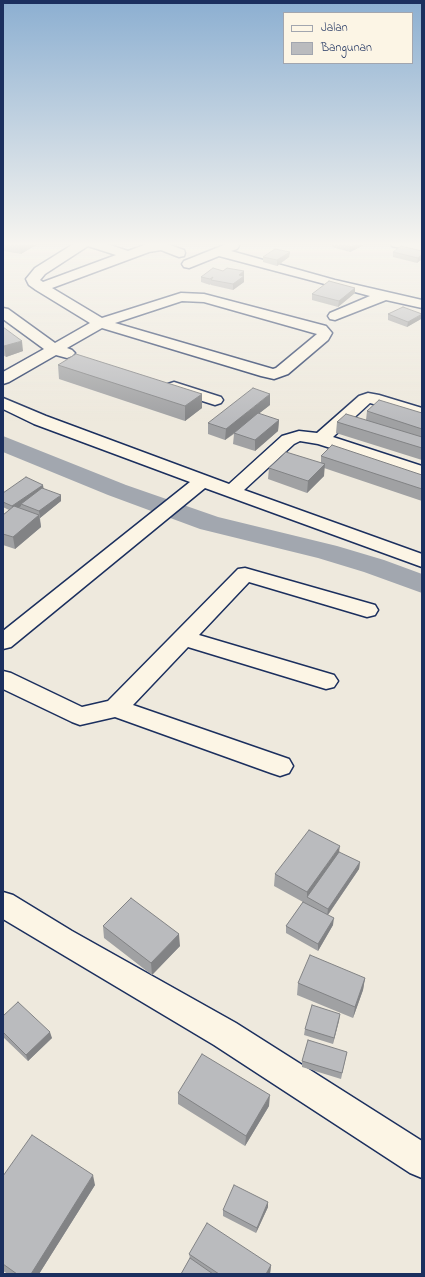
<!DOCTYPE html>
<style>
body{margin:0}
#map{position:relative;width:425px;height:1277px;overflow:hidden;background:#eee9dd;font-family:"Indie Flower",sans-serif}
canvas{display:block}
.frame{position:absolute;inset:0;border:4px solid #1b2f5e;pointer-events:none}
.legend{position:absolute;left:283px;top:12px;width:130px;height:52px;box-sizing:border-box;background:#fcf5e5;border:1px solid #a2a6af;margin:0;padding:5px 7px;list-style:none;font-size:12px;color:#1b2f5e}
.legend li{display:flex;align-items:center;gap:8px;height:20px}
.legend b{width:20px;border:1px solid #a2a6af}
</style>
<div id="map">
<canvas width="425" height="1277"></canvas>
<div class="frame"></div>
<ul class="legend">
<li><b style="height:5px;background:#fcf5e5"></b>Jalan</li>
<li><b style="height:11px;background:#babbbe"></b>Bangunan</li>
</ul>
</div>
<script>
const g = document.querySelector('canvas').getContext('2d');
g.lineJoin = 'round';
function shape(rows) {
  const path = new Path2D();
  for (const r of rows) {
    path.moveTo(r[0], r[1]);
    for (let i = 2; i < r.length; i += 2) path.lineTo(r[i], r[i + 1]);
  }
  return path;
}
function fill(path, color) {
  g.fillStyle = color;
  g.fill(path, 'evenodd');
}
function strokePath(path, color, width, dash) {
  g.strokeStyle = color;
  g.lineWidth = width;
  g.lineCap = dash ? 'butt' : 'round';
  g.setLineDash(dash || []);
  g.stroke(path);
}
const canal = shape([
 [3,436,126,485,218,517,337,546,384,560,422,574,422,593,364,572,318,558,200,529,108,495,3,452,3,436]
]);
const minor = shape([
 [75,243,104,243,128,251,147,244,164,243,184,250,185,253,184,256,179,257,161,250,149,252,52,288,102,318,181,293,204,294,326,326,332,333,328,340,288,374,274,379,261,376,102,328,67,348,72,350,75,353,72,356,67,358,56,355,9,382,3,384,3,372,44,349,3,319,3,308,8,309,55,343,90,323,36,290,29,285,26,279,35,268,75,243],
 [88,246,116,255,43,282,40,280,45,274,88,246],
 [182,301,204,302,317,334,276,368,273,369,115,323,182,301],
 [229,243,237,243,239,246,237,249,231,251,335,280,422,300,422,308,386,300,335,320,330,319,328,316,330,313,370,296,219,256,189,268,184,267,182,264,184,261,229,243],
 [390,243,411,243,422,245,422,253,392,246,390,243],
 [174,382,221,397,223,400,221,403,215,405,168,390,166,387,168,384,174,382],
 [368,393,379,395,422,408,422,418,370,403,333,437,422,466,422,477,318,444,300,441,294,444,244,490,422,554,422,567,205,488,11,647,3,649,3,631,190,482,34,424,3,409,3,398,46,416,229,484,282,436,299,431,317,433,359,396,368,393],
 [245,568,375,605,378,610,375,615,367,617,249,582,199,635,334,675,338,681,334,687,326,689,188,647,133,705,289,759,293,766,289,773,280,776,271,773,115,717,80,725,72,722,3,689,3,671,11,673,82,707,108,701,238,569,245,568],
 [3,892,13,895,72,931,236,1023,422,1141,422,1178,410,1173,214,1045,3,919,3,892]
]);
const wall = shape([
 [3,243,39,243,21,254,3,251],
 [317,243,330,243,325,245],
 [332,243,366,243,366,244,350,252,332,247],
 [422,251,422,259,417,263,393,257,393,252],
 [290,252,289,257,277,266,263,262,263,257],
 [223,271,244,271,244,282,233,290,211,285,211,284,210,285,201,282,201,277],
 [355,288,355,293,338,307,312,300,312,294],
 [388,314,421,319,407,327,388,320],
 [3,327,23,351,6,357,3,355],
 [58,365,202,394,202,408,185,421,59,379],
 [270,405,258,414,279,420,278,431,255,451,233,444,234,434,225,440,208,434,208,423],
 [367,411,422,413,422,460,336,433,337,422,366,420],
 [321,456,422,475,422,501,324,468,324,476,307,493,268,479,269,468,321,463],
 [43,485,43,488,61,501,40,518,41,527,15,549,3,545,3,515,9,510,3,507,3,493],
 [360,862,359,869,328,915,333,925,318,951,286,933,286,926,303,902,274,886,275,874],
 [103,926,180,946,152,975,104,938],
 [365,978,363,990,353,1018,297,995,298,983],
 [340,1014,333,1044,304,1035,305,1029],
 [3,1016,52,1038,28,1061,3,1037],
 [347,1052,341,1079,302,1067,302,1061],
 [178,1093,269,1106,245,1146,178,1104],
 [3,1176,95,1185,39,1274,8,1274,3,1271],
 [268,1207,256,1233,223,1216,223,1210],
 [189,1254,271,1265,270,1274,181,1274,190,1258]
]);
const shadedWall = shape([
 [23,243,39,243,21,254,19,245],
 [325,243,330,243,325,245],
 [359,243,366,243,366,244,350,252,351,247],
 [290,252,289,257,277,266,277,260],
 [422,254,422,259,417,263,418,258],
 [244,271,244,282,233,290,233,284,239,275],
 [355,288,355,293,338,307,339,301],
 [422,314,421,319,407,327,408,322],
 [22,341,23,351,6,357,4,346],
 [202,394,202,408,185,421,185,406],
 [270,394,270,405,225,440,226,429],
 [279,420,278,431,255,451,255,440],
 [325,464,324,476,307,493,308,481],
 [43,485,44,491,21,504,21,506,13,512,12,506],
 [61,495,61,501,40,518,39,511],
 [39,515,41,527,15,549,13,537],
 [340,846,338,858,307,897,307,892],
 [360,862,359,869,327,916,328,909],
 [334,918,333,925,318,951,318,944],
 [179,934,180,946,152,975,151,963],
 [365,978,363,990,353,1018,355,1007],
 [340,1014,339,1021,333,1044,334,1038],
 [50,1032,52,1038,28,1061,26,1055],
 [270,1095,269,1106,245,1146,246,1136],
 [93,1175,95,1185,39,1274,31,1274],
 [268,1202,268,1207,256,1233,257,1228],
 [271,1265,270,1274,266,1274]
]);
const building = shape([
 [8,243,23,243,19,245,8,243],
 [335,243,359,243,351,247,335,243],
 [401,246,422,251,422,254,418,258,393,252,401,246],
 [275,249,290,252,277,260,263,257,275,249],
 [213,268,223,271,227,268,244,271,239,275,244,276,233,284,211,280,213,277,210,279,201,277,213,268],
 [329,281,355,288,339,301,312,294,329,281],
 [403,307,422,314,408,322,388,314,403,307],
 [3,327,22,341,4,346,3,346,3,327],
 [76,354,202,394,185,406,58,365,76,354],
 [253,388,270,394,226,429,208,423,253,388],
 [379,400,422,413,422,429,367,411,379,400],
 [258,413,279,420,255,440,234,433,258,413],
 [346,414,422,437,422,448,337,422,346,414],
 [332,445,422,475,422,489,321,456,332,445],
 [286,452,325,464,308,481,269,468,286,452],
 [26,477,43,485,12,506,3,502,3,493,26,477],
 [42,488,61,495,39,511,21,504,42,488],
 [14,506,39,515,13,537,3,534,3,515,14,506],
 [309,830,340,846,307,892,275,874,309,830],
 [339,852,360,862,328,909,307,897,339,852],
 [131,898,179,934,151,963,103,926,131,898],
 [303,902,334,918,318,944,286,926,303,902],
 [310,955,365,978,355,1007,298,983,310,955],
 [18,1002,50,1032,26,1055,3,1032,3,1016,18,1002],
 [312,1005,340,1014,334,1038,305,1029,312,1005],
 [308,1040,347,1052,342,1073,302,1061,308,1040],
 [202,1054,270,1095,246,1136,178,1093,202,1054],
 [32,1135,93,1175,31,1274,17,1274,3,1264,3,1176,32,1135],
 [234,1185,268,1202,257,1228,223,1210,234,1185],
 [207,1223,271,1265,266,1274,219,1274,189,1254,207,1223],
 [190,1258,213,1274,181,1274,190,1258]
]);
fill(canal, '#a2a7af');
strokePath(minor, '#1b2f5e', 3);
fill(minor, '#fcf5e5');
fill(wall, '#a0a1a3');
fill(shadedWall, '#828385');
fill(building, '#babbbe');
strokePath(building, '#828385', 1);
const sky = g.createLinearGradient(0, 0, 0, 421);
sky.addColorStop(0, '#8cafd1');
sky.addColorStop(0.58, '#f7f5f0');
sky.addColorStop(1, '#f7f5f000');
g.fillStyle = sky;
g.fillRect(0, 0, 425, 421);
</script>
